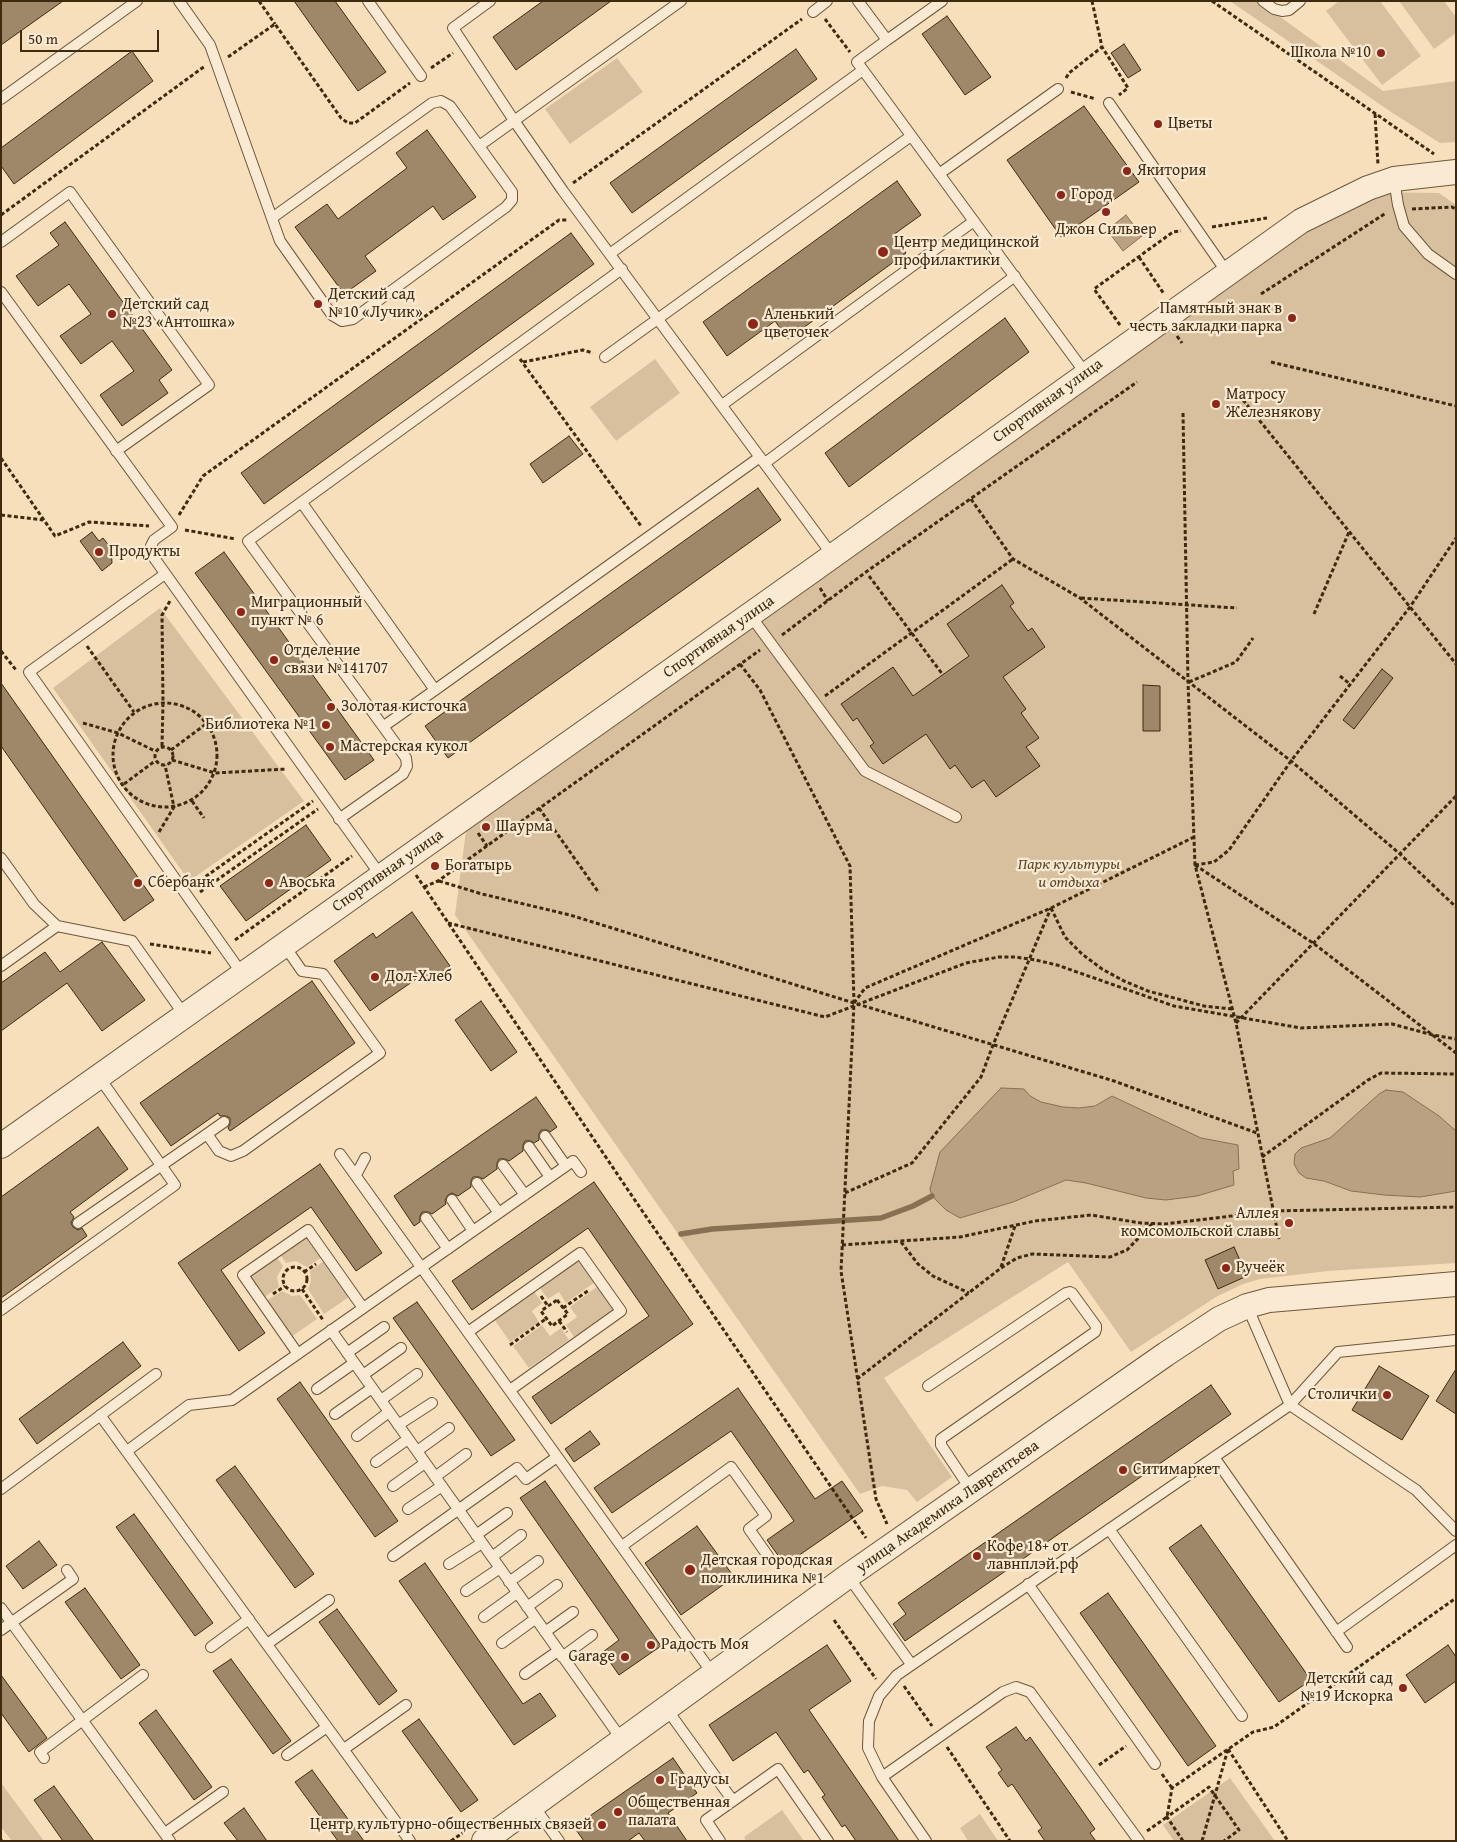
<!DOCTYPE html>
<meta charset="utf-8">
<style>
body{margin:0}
#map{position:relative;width:1457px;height:1842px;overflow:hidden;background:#f8dfbc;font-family:"Gentium Book Plus",serif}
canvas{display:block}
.frame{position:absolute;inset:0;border:2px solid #3e2a0f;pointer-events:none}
.scale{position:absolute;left:20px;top:30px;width:139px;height:22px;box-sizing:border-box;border:2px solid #3e2a0f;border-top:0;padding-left:6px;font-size:15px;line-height:18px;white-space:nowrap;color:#3e2a0f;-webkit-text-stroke:4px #faead3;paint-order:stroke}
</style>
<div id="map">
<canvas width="1457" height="1842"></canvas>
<div class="frame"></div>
<div class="scale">50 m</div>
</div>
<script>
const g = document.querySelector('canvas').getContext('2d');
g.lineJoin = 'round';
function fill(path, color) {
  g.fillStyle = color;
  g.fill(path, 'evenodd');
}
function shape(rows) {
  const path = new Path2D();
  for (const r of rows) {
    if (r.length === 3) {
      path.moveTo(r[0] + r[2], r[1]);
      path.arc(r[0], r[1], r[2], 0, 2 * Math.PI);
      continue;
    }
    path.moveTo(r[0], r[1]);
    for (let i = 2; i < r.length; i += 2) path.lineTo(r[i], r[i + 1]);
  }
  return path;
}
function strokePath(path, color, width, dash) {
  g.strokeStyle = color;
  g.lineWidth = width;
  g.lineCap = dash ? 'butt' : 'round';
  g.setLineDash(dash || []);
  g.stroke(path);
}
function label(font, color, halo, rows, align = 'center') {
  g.font = font + ' "Gentium Book Plus",serif';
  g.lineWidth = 4.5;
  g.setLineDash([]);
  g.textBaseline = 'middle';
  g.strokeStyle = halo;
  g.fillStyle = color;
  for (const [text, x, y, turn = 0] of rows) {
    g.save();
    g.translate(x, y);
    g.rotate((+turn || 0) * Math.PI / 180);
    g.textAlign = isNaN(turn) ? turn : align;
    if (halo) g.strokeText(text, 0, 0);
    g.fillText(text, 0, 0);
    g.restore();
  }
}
const green = shape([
 [1230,1,1258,1,1383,91,1456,81,1456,142,1440,143,1391,112],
 [1339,1,1380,1,1421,56,1382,85,1326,11],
 [1399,1,1444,1,1456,17,1456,33,1434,49],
 [617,58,643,92,570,144,545,109],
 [1377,192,1439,193,1456,205,1456,1263,1328,1271,1260,1279,1243,1284,1216,1297,1131,1352,1068,1262,884,1378,952,1477,917,1502,907,1490,882,1486,860,1494,455,915,466,831,1302,234],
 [655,359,680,393,616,441,590,407],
 [160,608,304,801,189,881,53,688],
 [306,1235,322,1257,307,1267,296,1261,286,1263,279,1253],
 [276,1256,283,1266,277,1277,279,1287,263,1298,248,1275],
 [579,1259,595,1282,566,1303,559,1292,548,1299,539,1287],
 [324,1261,349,1297,324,1314,308,1289,311,1281,310,1271],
 [598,1286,614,1309,574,1337,566,1325,577,1317,570,1307],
 [282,1291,292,1296,300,1295,317,1319,291,1337,266,1301],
 [534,1291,542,1303,532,1311,539,1322,510,1342,494,1319],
 [542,1325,550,1336,561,1328,569,1340,529,1368,513,1346],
 [1230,1778,1275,1841,1174,1841,1163,1825],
 [1,1783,44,1841,12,1841,1,1827],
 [782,1810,804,1841,746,1841,744,1837],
 [980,1814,998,1841,968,1841,960,1828]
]);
const water = shape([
 [1126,215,1142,236,1123,251,1107,230,1126,215],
 [1001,1088,1024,1089,1030,1096,1041,1102,1063,1107,1079,1108,1095,1106,1112,1096,1201,1138,1238,1145,1239,1169,1233,1171,1234,1185,1197,1196,1166,1200,1146,1198,1086,1183,1066,1180,1013,1202,960,1218,946,1210,932,1196,930,1189,940,1152,1001,1088],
 [1386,1090,1403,1092,1439,1116,1456,1131,1456,1191,1420,1197,1384,1195,1351,1191,1324,1181,1306,1178,1299,1173,1294,1164,1295,1154,1301,1148,1330,1138,1379,1094,1386,1090]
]);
const stream = shape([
 [681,1234,712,1229,881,1218,913,1206,932,1196]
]);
const building = shape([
 [1,1,63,1,1,45,1,1],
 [294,1,335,1,386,72,358,91,294,1],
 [543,1,611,1,516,70,493,37,543,1],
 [947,16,991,77,965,95,922,34,947,16],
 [1124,44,1141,70,1128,78,1111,53,1124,44],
 [796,49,817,79,632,213,610,183,796,49],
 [132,51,153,81,14,184,1,166,1,148,132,51],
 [1084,106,1139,182,1061,237,1007,160,1084,106],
 [427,130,476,197,443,220,433,206,365,256,376,271,344,294,295,227,327,204,338,219,407,168,396,153,427,130],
 [897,181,921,215,893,235,906,253,788,339,775,321,727,356,703,322,897,181],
 [65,222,172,370,159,380,168,393,122,426,100,395,134,371,112,341,81,364,60,336,91,314,69,284,38,306,16,276,59,245,50,233,65,222],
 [571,233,594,264,264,504,241,473,571,233],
 [1005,318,1029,352,849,487,825,453,1005,318],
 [569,436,583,454,543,483,530,464,569,436],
 [758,488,781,520,448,758,425,726,758,488],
 [92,532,99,541,103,538,111,548,112,563,102,571,80,541,92,532],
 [224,552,374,760,345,780,195,573,224,552],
 [1002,585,1014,603,1010,606,1028,631,1032,628,1045,647,1003,677,1026,709,1021,713,1039,738,1026,747,1040,766,996,797,984,780,972,788,955,765,950,769,926,734,883,764,870,746,874,743,857,718,853,721,841,704,893,667,913,696,969,656,947,624,1002,585],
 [1382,669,1393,678,1354,729,1343,720,1382,669],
 [1,683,154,900,124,921,1,746,1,683],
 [1143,685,1160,686,1160,731,1143,731,1143,685],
 [306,825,331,860,246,921,220,886,306,825],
 [412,912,450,966,427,983,422,975,370,1011,334,961,373,933,376,938,412,912],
 [102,942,145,1000,102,1031,67,983,1,1031,1,983,45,952,60,972,102,942],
 [312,981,355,1043,230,1131,228,1128,230,1124,230,1118,226,1116,220,1116,218,1113,171,1146,140,1103,312,981],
 [481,1001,517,1052,491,1071,455,1020,481,1001],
 [536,1097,557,1127,550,1132,547,1130,541,1130,539,1134,539,1140,534,1143,531,1141,525,1141,523,1145,523,1151,509,1161,505,1159,499,1159,497,1163,497,1169,483,1179,479,1177,473,1177,471,1181,471,1187,458,1196,452,1193,448,1195,445,1200,446,1204,432,1214,428,1212,422,1212,420,1216,420,1222,414,1226,394,1196,536,1097],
 [98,1127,128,1169,70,1212,74,1217,71,1223,73,1227,78,1230,82,1228,87,1236,1,1298,1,1197,98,1127],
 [320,1164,382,1253,356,1271,311,1207,221,1270,265,1333,239,1351,178,1263,320,1164],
 [594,1182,693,1324,551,1424,532,1397,649,1316,588,1228,472,1310,452,1281,594,1182],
 [1234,1247,1247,1276,1218,1289,1205,1260,1234,1247],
 [417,1302,515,1440,491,1456,393,1318,417,1302],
 [123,1342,141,1366,37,1444,19,1419,123,1342],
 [1379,1366,1429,1396,1402,1440,1352,1410,1379,1366],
 [1456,1369,1456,1414,1436,1401,1456,1369],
 [300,1382,398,1521,375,1537,277,1399,300,1382],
 [1211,1385,1231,1414,905,1641,893,1624,906,1614,898,1603,1211,1385],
 [738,1388,815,1499,842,1481,863,1511,785,1565,767,1540,794,1521,731,1431,612,1513,594,1488,738,1388],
 [590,1431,600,1444,574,1462,565,1449,590,1431],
 [235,1466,314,1574,295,1588,216,1480,235,1466],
 [545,1481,661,1646,619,1675,603,1652,619,1640,520,1498,545,1481],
 [134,1514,213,1623,195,1636,116,1527,134,1514],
 [1201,1525,1311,1680,1279,1702,1169,1548,1201,1525],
 [697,1526,734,1577,681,1615,645,1563,697,1526],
 [39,1541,57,1565,23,1589,6,1566,39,1541],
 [425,1563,523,1704,540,1693,556,1716,514,1745,399,1581,425,1563],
 [85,1588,140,1665,121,1679,65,1602,85,1588],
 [1108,1593,1216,1746,1188,1766,1080,1613,1108,1593],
 [337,1609,397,1691,379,1705,319,1622,337,1609],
 [827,1645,851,1681,809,1710,899,1841,856,1841,845,1825,842,1827,822,1797,825,1795,808,1770,804,1773,776,1732,733,1761,709,1725,827,1645],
 [1448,1645,1456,1657,1456,1681,1425,1703,1406,1675,1448,1645],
 [231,1659,291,1741,273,1754,213,1671,231,1659],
 [1,1675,47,1738,29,1752,1,1713,1,1675],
 [156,1710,212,1787,194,1800,139,1723,156,1710],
 [419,1719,478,1800,461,1812,402,1731,419,1719],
 [1016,1727,1026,1741,1030,1737,1079,1806,1095,1829,1090,1833,1096,1841,1045,1841,1038,1831,1042,1828,1012,1784,1008,1787,998,1773,1002,1770,986,1747,1016,1727],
 [673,1758,697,1793,668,1813,687,1841,645,1841,639,1833,628,1841,584,1841,574,1827,673,1758],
 [312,1770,364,1841,338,1841,295,1782,312,1770],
 [54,1786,94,1841,63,1841,34,1800,54,1786],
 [244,1808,267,1841,238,1841,224,1823,244,1808]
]);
const path = shape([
 [259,1,275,24],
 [1092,1,1102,47,1128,88,1119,95],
 [1212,1,1434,154],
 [825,19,850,52],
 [228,57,275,24,341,118,348,123,355,123,410,83],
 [431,68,453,53],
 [1066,78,1069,73,1102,47],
 [1071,92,1096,99],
 [1375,114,1378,165],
 [573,183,802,19],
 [1412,209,1452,207,1456,209],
 [1,215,205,66],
 [1212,227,1267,218],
 [1139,257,1164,294],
 [1261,294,1386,213],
 [1120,325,1094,289,1173,232,1181,231],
 [1177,336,1182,343],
 [520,359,641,526],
 [523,362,583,350,593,353],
 [1271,362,1456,406],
 [1243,400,1456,664],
 [1183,413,1188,682,1195,865,1236,1023,1279,1239],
 [1,458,55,536,89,522,149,526],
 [971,499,1013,559,1080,598,1291,761,1400,854,1456,907],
 [1,515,43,520],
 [179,515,203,476,559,220,567,220],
 [185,530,236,539],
 [869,576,943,675],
 [820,588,828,601],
 [1081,598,1237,608],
 [1314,614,1349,532],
 [782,635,866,572,1137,382],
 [87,646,134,712],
 [1,651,16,670],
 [740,664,760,690,850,866,854,1003,841,1271,876,1499,887,1524],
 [1340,676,1350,684],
 [1189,682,1236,662,1253,638],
 [825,696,1013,559],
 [165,755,52],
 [83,723,118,733,155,751],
 [162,746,163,703,162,615,170,601],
 [164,756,9],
 [171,750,206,724],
 [172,760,215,773,287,769],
 [124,784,155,761],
 [192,801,204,818],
 [539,808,599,893],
 [159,832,174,807,165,765],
 [478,833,487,846],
 [1195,865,1214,862,1229,850,1291,761,1410,607,1456,538],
 [1195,865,1313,943,1456,1053],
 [416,875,630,1193,866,1538],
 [439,881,482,894,570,915,854,1003,1114,1081,1257,1133],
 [195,884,313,801],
 [424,887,438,881,760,650],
 [200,892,318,809],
 [1051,908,1065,937,1082,954,1102,969,1124,981,1148,991,1204,1006,1232,1009],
 [448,923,825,1017,966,963,999,957,1015,957,1036,960,1057,965,1174,1006,1301,1028,1392,1024,1433,1035,1456,1039],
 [235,940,352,856],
 [150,944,211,953],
 [854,1003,865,988,1051,908,1194,837],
 [1236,1023,1456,796],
 [1262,1157,1368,1080,1381,1073,1456,1074],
 [845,1193,912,1163,981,1077,993,1045,1051,908],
 [901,1242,918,1264,933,1276,969,1293],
 [842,1245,960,1237,1035,1221,1091,1215,1141,1223,1165,1224,1273,1211,1456,1207],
 [1001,1267,1015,1226],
 [295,1279,12],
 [304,1272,316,1264],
 [302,1289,323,1320],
 [273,1294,285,1286],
 [541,1296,548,1306],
 [557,1300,568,1314,552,1326,541,1311,557,1300],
 [563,1308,589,1290],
 [559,1321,567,1332],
 [510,1345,547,1318],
 [857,1379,1001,1268,1017,1258,1032,1254,1110,1257,1127,1250,1152,1224],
 [834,1620,876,1679],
 [904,1686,932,1726],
 [947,1747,1010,1841],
 [1228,1749,1288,1841],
 [1099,1765,1126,1746],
 [1162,1774,1172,1788],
 [1147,1831,1167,1817,1172,1788,1253,1732,1274,1727,1456,1598],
 [1,1840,2,1841],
 [451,1841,467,1830],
 [1183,1841,1167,1817,1209,1787,1239,1830,1224,1841],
 [1202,1841,1228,1749]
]);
const service = shape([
 [179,1,210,45,280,241,332,315,342,321,353,319,506,207,512,200,512,192,450,106,441,101,432,103,272,218],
 [368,1,421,76],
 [490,1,453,28,515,122,563,191,833,556],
 [858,1,887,40,857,62,863,70],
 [1263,1,1274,9,1282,11,1289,10,1300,1],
 [813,12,827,1],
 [887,40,942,1],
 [1,99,137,1],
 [1109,103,1228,274],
 [479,146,681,1],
 [939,174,1058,89],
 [1394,179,1398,205,1404,226,1428,254,1456,274],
 [1,242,70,192,209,385,116,451],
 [611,253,863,70,1086,374],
 [1,292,172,527,154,540,151,546,152,555,381,876],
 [605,357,911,136],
 [722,405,974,221],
 [765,463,1015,276],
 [302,503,435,690,760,457],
 [165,574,29,672,243,975],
 [750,615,865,771,956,817],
 [384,726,435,690],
 [339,819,403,774,407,766,406,758,248,541,622,269],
 [1,858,34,904,57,926],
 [1,966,57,926,132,941,185,1016],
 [207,1134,224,1122],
 [545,1136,566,1166],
 [529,1147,550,1177],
 [340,1154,713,1674],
 [503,1165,525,1195],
 [356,1175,365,1158],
 [477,1183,499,1213],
 [452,1200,473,1231],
 [426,1218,448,1249],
 [78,1223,207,1134,219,1151,231,1156,243,1151,380,1053,323,974,302,971,284,945],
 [1247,1306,1290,1405,1416,1490,1456,1531],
 [1,1310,175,1185,99,1077],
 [331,1330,622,1740],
 [468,1332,580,1253,621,1311,510,1390],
 [347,1353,384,1327],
 [298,1354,243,1275,308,1230,363,1308],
 [363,1375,401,1348],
 [928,1386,1066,1293,1070,1292,1072,1293,1096,1326,1096,1329,1095,1332,941,1439,941,1445,971,1490],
 [317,1389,354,1363],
 [381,1400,417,1374],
 [335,1414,372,1388],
 [100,1415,410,1841],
 [398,1425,432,1403],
 [357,1436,389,1412],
 [127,1451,189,1405,232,1400,573,1161,581,1172],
 [417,1451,449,1428],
 [1214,1457,1347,1647],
 [376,1462,408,1439],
 [435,1477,466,1454],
 [393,1486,425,1463],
 [1,1489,156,1374],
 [408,1509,442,1486],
 [1109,1529,1242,1716],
 [476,1535,507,1513],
 [622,1546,731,1467,766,1516,749,1529,768,1556],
 [393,1556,517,1468,526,1479,557,1457],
 [492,1557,521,1535],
 [449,1564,482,1543],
 [848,1576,911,1664],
 [509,1582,538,1561],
 [1028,1584,1155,1764],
 [466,1591,500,1568],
 [527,1607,557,1585],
 [1,1608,170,1841],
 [484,1617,517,1593],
 [1,1630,73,1579,67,1570],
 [545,1632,573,1612],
 [1336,1632,1456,1545],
 [502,1643,535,1619],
 [267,1644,329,1600],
 [211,1647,249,1619],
 [562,1657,592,1635],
 [525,1674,558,1651],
 [666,1708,733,1801],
 [344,1749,406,1705],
 [287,1755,327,1727],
 [44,1758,40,1752,143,1675],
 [882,1777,1003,1692,1016,1687,1030,1692,1139,1841],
 [533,1805,559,1841],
 [165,1833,223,1792],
 [720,1841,706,1820,778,1769,828,1841],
 [926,1841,882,1777,868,1748,869,1721,879,1696,897,1675,1290,1405,1338,1352,1456,1340]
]);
const tertiary = shape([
 [1,1146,813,570,1301,221,1368,188,1394,179,1456,172],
 [484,1841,848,1576,1166,1354,1219,1319,1247,1306,1269,1300,1456,1284]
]);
const markers = [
 [1381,53,5,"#8f2418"],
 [1158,124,5,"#8f2418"],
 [1127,171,5,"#8f2418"],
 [1061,195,5,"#8f2418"],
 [1106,212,5,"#8f2418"],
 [883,252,6,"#8f2418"],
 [318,304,5,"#8f2418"],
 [112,314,5,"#8f2418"],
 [1292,318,5,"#8f2418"],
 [753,324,6,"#8f2418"],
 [1216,404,5,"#8f2418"],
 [99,552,5,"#8f2418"],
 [241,612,5,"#8f2418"],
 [274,660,5,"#8f2418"],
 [331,707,5,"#8f2418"],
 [326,725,5,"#8f2418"],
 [330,747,5,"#8f2418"],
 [486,827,5,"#8f2418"],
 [435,866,5,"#8f2418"],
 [138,883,5,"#8f2418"],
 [269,883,5,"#8f2418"],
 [375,977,5,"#8f2418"],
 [1289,1223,5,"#8f2418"],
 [1226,1268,5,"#8f2418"],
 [1387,1395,5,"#8f2418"],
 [1123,1470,5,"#8f2418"],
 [977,1556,5,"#8f2418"],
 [690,1570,6,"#8f2418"],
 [651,1645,5,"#8f2418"],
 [625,1657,5,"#8f2418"],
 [1403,1688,5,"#8f2418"],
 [660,1780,5,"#8f2418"],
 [618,1812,5,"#8f2418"],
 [602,1825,5,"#8f2418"]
];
const poiNames = [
 ["Школа №10",1371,53,"right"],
 ["Цветы",1168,124],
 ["Якитория",1137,171],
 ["Город",1071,195],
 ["Джон Сильвер",1106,230,"center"],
 ["Центр медицинской",894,243],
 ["профилактики",894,261],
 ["Детский сад",328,295],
 ["№10 «Лучик»",328,313],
 ["Детский сад",122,305],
 ["№23 «Антошка»",122,323],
 ["Памятный знак в",1282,309,"right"],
 ["честь закладки парка",1282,327,"right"],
 ["Аленький",764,315],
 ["цветочек",764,333],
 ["Матросу",1226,395],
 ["Железнякову",1226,413],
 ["Продукты",109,552],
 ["Миграционный",251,603],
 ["пункт № 6",251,621],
 ["Отделение",284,651],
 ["связи №141707",284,669],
 ["Золотая кисточка",341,707],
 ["Библиотека №1",316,725,"right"],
 ["Мастерская кукол",340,747],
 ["Шаурма",496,827],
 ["Богатырь",445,866],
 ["Сбербанк",148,883],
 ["Авоська",279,883],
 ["Дол-Хлеб",385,977],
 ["Аллея",1279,1214,"right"],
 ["комсомольской славы",1279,1232,"right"],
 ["Ручеёк",1236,1268],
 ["Столички",1377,1395,"right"],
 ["Ситимаркет",1133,1470],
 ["Кофе 18+ от",987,1547],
 ["лавнплэй.рф",987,1565],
 ["Детская городская",701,1561],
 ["поликлиника №1",701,1579],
 ["Радость Моя",661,1645],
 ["Garage",615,1657,"right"],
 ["Детский сад",1393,1679,"right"],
 ["№19 Искорка",1393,1697,"right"],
 ["Градусы",670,1780],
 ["Общественная",628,1803],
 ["палата",628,1821],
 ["Центр культурно-общественных связей",592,1825,"right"]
];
const streetNames = [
 ["Спортивная улица",1048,401,-36],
 ["Спортивная улица",719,637,-35],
 ["Спортивная улица",388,871,-35],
 ["улица Академика Лаврентьева",948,1507,-35]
];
const parkNames = [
 ["Парк культуры",1069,865],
 ["и отдыха",1069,883]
];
fill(green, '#d8c09f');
fill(water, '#b9a181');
strokePath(water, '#887153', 1);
strokePath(stream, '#887153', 5.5);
fill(building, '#9f8869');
strokePath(building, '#3e2a0f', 1);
strokePath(service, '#6c573a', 12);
strokePath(tertiary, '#6c573a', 26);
strokePath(path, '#3e2a0f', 3, [4, 2.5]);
strokePath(service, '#faead3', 10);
strokePath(tertiary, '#faead3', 24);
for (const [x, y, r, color] of markers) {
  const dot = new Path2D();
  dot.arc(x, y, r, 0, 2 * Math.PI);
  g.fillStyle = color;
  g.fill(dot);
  strokePath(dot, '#faead3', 2);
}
label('16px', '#3e2a0f', '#faead3', poiNames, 'left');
label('16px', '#3e2a0f', '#faead3', streetNames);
label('italic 16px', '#5d482c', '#faead3', parkNames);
</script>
